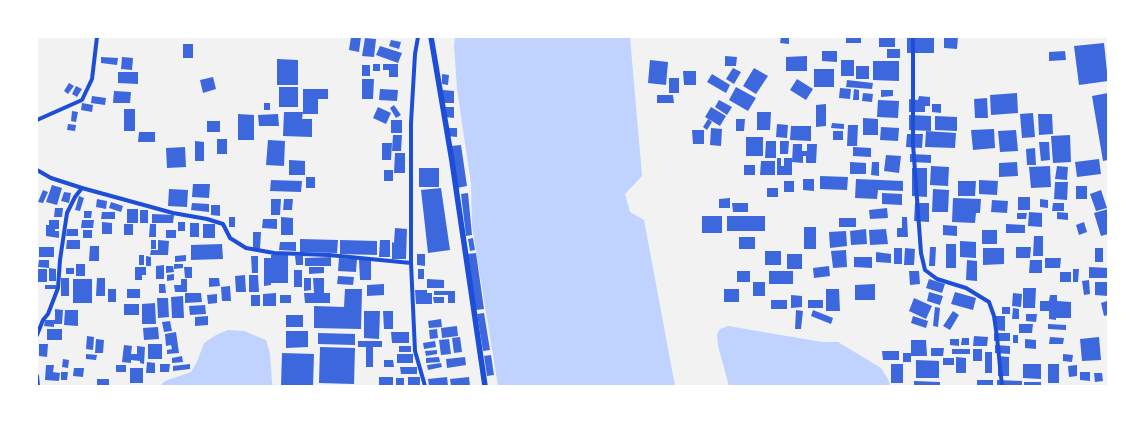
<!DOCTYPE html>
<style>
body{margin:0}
#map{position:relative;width:1145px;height:423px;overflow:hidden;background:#f2f2f2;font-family:"Times New Roman",serif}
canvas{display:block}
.frame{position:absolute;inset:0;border:38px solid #fff;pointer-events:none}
</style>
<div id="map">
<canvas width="1145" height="423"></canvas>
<div class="frame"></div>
</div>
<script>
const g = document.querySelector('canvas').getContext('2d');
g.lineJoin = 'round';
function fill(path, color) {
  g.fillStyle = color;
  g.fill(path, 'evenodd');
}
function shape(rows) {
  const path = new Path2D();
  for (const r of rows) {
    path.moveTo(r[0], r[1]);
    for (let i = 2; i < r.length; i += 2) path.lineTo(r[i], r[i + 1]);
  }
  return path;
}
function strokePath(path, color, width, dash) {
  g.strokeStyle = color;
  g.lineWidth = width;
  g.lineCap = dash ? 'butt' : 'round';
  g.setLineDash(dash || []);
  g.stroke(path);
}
const water = shape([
 [455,37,630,37,642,176,625,194,630,212,644,220,675,386,498,386,472,226,471,184,457,89,454,45],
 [728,326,822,342,838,342,881,368,888,379,890,386,729,386,718,346,717,334,720,329],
 [228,330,244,331,266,340,270,354,272,382,273,386,160,386,165,381,191,372,197,362,204,343,216,335]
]);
const building = shape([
 [351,37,361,37,359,52,349,50],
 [781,37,789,37,789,44,780,43],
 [846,37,861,37,861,43,846,43],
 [879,37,895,37,895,47,879,47],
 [907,37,934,37,934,53,907,53],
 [944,37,958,37,957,49,944,48],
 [365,38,376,39,374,57,362,56],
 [391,40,401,42,399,49,389,46],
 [1104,43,1108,81,1079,85,1074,46],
 [183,44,193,44,193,58,183,58],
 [380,46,402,53,398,63,376,55],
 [887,49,900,49,900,58,887,58],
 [822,51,837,51,837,62,822,61],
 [1065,51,1066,60,1049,61,1049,52],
 [725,56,737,57,736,66,725,66],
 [807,56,807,71,786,71,786,57],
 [101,57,118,58,117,65,101,63],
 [122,57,133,58,132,70,121,69],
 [277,59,298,60,298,85,277,85],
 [650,60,668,62,666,85,648,83],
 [841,60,854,60,854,76,841,76],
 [873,61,899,61,899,81,873,80],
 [373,64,380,64,380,71,373,71],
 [383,64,398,64,398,77,389,77,389,70,383,70],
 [362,65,370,65,370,76,362,76],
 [856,66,869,66,869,79,856,79],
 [733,68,741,72,734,84,726,79],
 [754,68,768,76,756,94,743,86],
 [814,69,834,69,834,87,814,87],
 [683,71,696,71,696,85,684,85],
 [118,72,138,72,138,84,118,83],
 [442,74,449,75,448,85,442,84],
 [712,74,730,85,726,93,707,82],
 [213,77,216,89,203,93,200,80],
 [669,78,679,78,679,93,669,93],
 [362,79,374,79,373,99,362,99],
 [797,79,813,89,806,100,790,90],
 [847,80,873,83,872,89,846,87],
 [69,83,74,86,68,94,64,91],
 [76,86,82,89,77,97,72,94],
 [279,87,298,87,298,107,279,107],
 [736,87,756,98,748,111,729,100],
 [840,88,851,89,850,99,839,98],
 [303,89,328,89,328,99,318,99,318,114,303,114],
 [380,89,398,90,397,101,379,100],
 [854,89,859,90,859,100,853,100],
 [443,90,454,91,454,103,443,103],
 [881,90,893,90,893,96,881,97],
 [114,91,131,92,130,103,113,103],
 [863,93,873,94,872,102,862,101],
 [1017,93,1018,113,991,115,990,95],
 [1108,93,1108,160,1103,161,1092,96],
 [657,95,673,95,674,103,657,103],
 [92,96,106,98,105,105,91,103],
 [919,96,930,97,930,106,925,106,925,112,909,112,909,99,918,100],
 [987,98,988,118,975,118,974,99],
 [719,100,732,107,727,115,715,107],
 [878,100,899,101,898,118,877,117],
 [82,103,93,105,92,112,81,110],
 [264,103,270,103,270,110,264,110],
 [826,104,826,126,816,127,816,105],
 [932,104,941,104,941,113,932,112],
 [394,105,401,115,396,118,390,108],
 [378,107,391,113,386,124,373,118],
 [445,107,454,107,454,118,445,117],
 [711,107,726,116,720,126,705,117],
 [124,109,135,109,135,131,124,131],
 [72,111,78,112,76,122,71,121],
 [284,112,303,112,302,119,312,119,312,137,283,136],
 [757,112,771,112,770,130,757,130],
 [1033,113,1035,137,1022,138,1020,114],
 [238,114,254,115,254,140,238,140],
 [278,114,279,126,259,126,258,115],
 [1038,114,1052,114,1053,134,1039,135],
 [909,115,931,116,931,131,909,130],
 [935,116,957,117,957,131,935,130],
 [863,118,878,119,878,135,863,135],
 [708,119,712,122,707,130,703,127],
 [736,119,745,119,744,131,736,131],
 [391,120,402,120,402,133,391,133],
 [207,121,220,121,220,132,207,132],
 [832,123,844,124,844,129,831,128],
 [68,124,76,125,75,131,67,130],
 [777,124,788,125,787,138,776,137],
 [848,125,858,125,857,146,847,146],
 [791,126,811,126,811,141,790,140],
 [881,127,899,128,898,141,880,140],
 [447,128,457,128,457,137,447,136],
 [711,128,722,129,721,146,710,145],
 [994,129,995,148,973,150,971,130],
 [692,130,704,130,704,144,693,144],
 [1016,130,1018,151,1000,152,998,131],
 [833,131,843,131,843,140,833,140],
 [926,131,956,133,955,148,925,147],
 [139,132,155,132,155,142,138,142],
 [907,134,923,134,922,148,906,147],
 [393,135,402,135,401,151,392,151],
 [1070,135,1071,162,1053,163,1051,136],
 [746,137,763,137,763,156,746,156],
 [217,139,227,139,227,154,217,154],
 [268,140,285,141,284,166,266,165],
 [195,141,204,142,204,161,195,161],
 [766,141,776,141,776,158,765,158],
 [780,141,789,141,788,154,780,154],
 [1039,142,1049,142,1050,160,1041,161],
 [382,143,392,143,391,160,382,160],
 [793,144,802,144,802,151,807,151,807,144,817,144,816,163,806,163,806,156,803,156,803,163,792,162],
 [461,145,467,186,457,188,451,146],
 [185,147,186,167,167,168,166,148],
 [853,147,871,148,871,157,853,156],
 [1035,148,1036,165,1027,165,1026,149],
 [395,153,405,153,405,173,394,173],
 [910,154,931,155,931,163,910,162],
 [886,155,901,156,899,173,884,171],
 [777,158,781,158,781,166,784,166,784,158,792,158,792,175,777,175],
 [1099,159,1101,174,1077,177,1075,162],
 [289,160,305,161,305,175,289,175],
 [761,161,775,161,775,175,760,175],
 [850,162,866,163,866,174,850,174],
 [872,162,879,162,879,176,871,175],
 [1017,162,1018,176,999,177,999,163],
 [744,165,755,165,755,175,744,175],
 [931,166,949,167,948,186,930,185],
 [1050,166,1051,187,1031,188,1029,167],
 [1057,166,1068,167,1067,180,1055,179],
 [419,168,439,168,439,187,419,187],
 [912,168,927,168,927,197,912,196],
 [384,170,393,170,393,181,384,181],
 [820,176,848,177,847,190,820,189],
 [306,177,315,177,315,188,306,188],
 [803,179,814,179,814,191,803,190],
 [856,179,903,181,903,191,878,190,877,199,855,198],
 [271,180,302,181,301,192,270,191],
 [979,180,998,181,997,195,979,194],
 [784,181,794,181,794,192,784,192],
 [958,181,976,181,975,196,958,196],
 [1055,182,1068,182,1067,200,1054,199],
 [193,184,210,184,209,198,192,197],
 [52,185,62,188,57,205,46,202],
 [1076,186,1087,186,1087,199,1076,199],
 [441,188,450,250,428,253,421,190],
 [767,188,778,188,778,197,767,197],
 [169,189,188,190,187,207,168,206],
 [933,189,949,190,948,212,932,212],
 [43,190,48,192,43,203,38,202],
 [1101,190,1107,208,1096,211,1090,194],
 [64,192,71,193,69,203,61,201],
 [468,193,472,235,466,236,461,194],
 [882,193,902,194,902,205,882,204],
 [79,196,84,198,80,211,75,210],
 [1018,197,1030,197,1030,210,1018,210],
 [730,198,730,208,719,208,719,199],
 [953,198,981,199,980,213,976,213,975,223,952,222],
 [97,199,107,201,106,209,96,207],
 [271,199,281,199,280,215,271,215],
 [284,199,293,199,292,210,283,210],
 [1040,199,1048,200,1048,208,1040,207],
 [992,200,1008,201,1007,213,991,212],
 [111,202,123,206,121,212,109,208],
 [192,203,209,204,209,212,191,210],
 [732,203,748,203,748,212,733,212],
 [915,203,929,203,929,222,914,221],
 [1053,203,1064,203,1064,211,1052,211],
 [211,205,220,205,220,216,211,215],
 [55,208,63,208,62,217,54,217],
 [887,208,888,218,870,219,869,210],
 [127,209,138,209,138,223,127,223],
 [1108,209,1108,234,1101,236,1094,213],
 [140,210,148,210,148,223,140,223],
 [84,211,92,211,91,218,84,218],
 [102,212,115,212,115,219,101,219],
 [1029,212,1042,213,1042,227,1028,226],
 [1057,212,1068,213,1068,220,1057,219],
 [1017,213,1027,213,1026,219,1017,219],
 [152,214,174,215,173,223,152,223],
 [702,216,722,216,722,233,702,233],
 [727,216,765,216,765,231,727,231],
 [229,217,235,217,235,227,229,227],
 [281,217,293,218,293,235,281,235],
 [902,217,907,217,908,237,897,237,897,228,902,228],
 [839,218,856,218,856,227,839,227],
 [263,219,277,219,277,229,262,228],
 [49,220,59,220,59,229,55,229,55,231,59,231,59,238,46,236,46,225,49,225],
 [82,220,94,220,93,228,81,228],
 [102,222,112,223,112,234,102,234],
 [178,222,185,222,185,231,178,231],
 [1084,222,1087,232,1079,235,1076,225],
 [190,223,199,223,199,237,190,237],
 [124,224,133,224,133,235,124,235],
 [150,224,156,224,156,237,149,237],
 [203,224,215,224,215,238,203,238],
 [1006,224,1025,225,1025,233,1006,233],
 [943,225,957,226,957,236,943,235],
 [804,227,816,227,816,249,804,249],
 [395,228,407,229,406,259,392,259,392,242,394,243],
 [67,229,78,229,78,236,66,236],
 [866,229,867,244,851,245,850,231],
 [886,229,888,244,870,245,869,230],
 [83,230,92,230,92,238,83,238],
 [166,230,176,230,176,238,166,238],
 [982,230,997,230,997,244,982,244],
 [846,231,847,246,830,248,829,232],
 [253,232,261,232,260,249,253,248],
 [1034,236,1043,236,1043,256,1033,256],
 [739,237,755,237,755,249,739,249],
 [473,238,475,250,470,251,468,239],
 [300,239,338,240,337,253,300,252],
 [67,240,80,240,80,249,66,249],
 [151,240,156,240,156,249,151,249],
 [158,240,169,241,168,255,150,255,151,250,158,250],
 [340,240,377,241,377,255,340,254],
 [380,240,390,240,390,257,379,257],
 [960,241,976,242,976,258,960,257],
 [280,242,296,242,296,251,279,250],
 [222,244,223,259,191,260,191,245],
 [946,244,956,244,956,268,946,268],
 [90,246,99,246,99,261,89,261],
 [39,247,54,247,54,257,39,257],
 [930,247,936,247,935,266,929,266],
 [1016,247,1031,247,1030,258,1016,258],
 [894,248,902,248,902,264,894,264],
 [905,248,915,249,914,265,904,265],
 [983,248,1004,248,1004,264,983,265],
 [1095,248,1103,248,1103,262,1095,262],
 [846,250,847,267,833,268,831,251],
 [765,251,781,251,781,265,765,265],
 [876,252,891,254,891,263,876,262],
 [476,253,484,309,476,310,467,254],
 [417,254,425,254,425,266,417,265],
 [787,254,802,254,802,269,787,269],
 [139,255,144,255,144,265,139,265],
 [186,255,186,261,175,262,175,256],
 [271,255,288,255,288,283,271,283,271,285,264,286,264,258,271,258],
 [146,256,151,257,151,266,146,266],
 [251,256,258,256,258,273,252,273],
 [295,256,303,256,303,265,296,265],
 [331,257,331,266,305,266,305,258],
 [854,257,872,257,872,268,854,267],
 [339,258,357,259,356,272,338,271],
 [1045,258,1061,258,1060,268,1045,268],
 [39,260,49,260,49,268,38,267],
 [359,260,371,260,371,280,360,280],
 [967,260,977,261,977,281,966,280],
 [1030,260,1042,260,1042,273,1029,273],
 [76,264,85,264,85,276,76,276],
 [174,264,183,264,183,268,174,269],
 [164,265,164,279,156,279,156,266],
 [166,266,173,266,174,272,166,273],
 [829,266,830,276,814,278,813,268],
 [135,267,146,267,146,275,142,275,142,280,135,280],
 [184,267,192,267,192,278,185,278],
 [309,267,324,267,324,273,309,274],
 [1089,267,1108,268,1107,278,1089,278],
 [49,268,56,269,56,281,49,281],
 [66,268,74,268,74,274,66,274],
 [38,269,47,269,47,282,38,282],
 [418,269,424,269,424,279,418,279],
 [1073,269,1079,269,1078,282,1073,282],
 [294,270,302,270,302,287,294,287],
 [737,271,750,271,750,282,737,282],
 [769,271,793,271,793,284,769,284],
 [909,271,919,271,920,284,910,285],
 [1060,272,1071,272,1071,282,1060,282],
 [174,274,174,280,167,281,167,275],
 [245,275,246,292,236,292,235,276],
 [249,275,258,275,259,292,249,292],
 [338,276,354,277,353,285,337,284],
 [61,278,69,278,69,296,61,296],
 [97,278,105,278,105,296,96,296],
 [209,278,219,278,220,286,209,287],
 [304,278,311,278,311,290,304,291],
 [313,278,324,278,324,293,330,293,330,303,305,303,304,293,314,293],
 [73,279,92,279,92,303,73,303],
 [181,279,187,279,187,292,175,292,174,285,181,285],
 [427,279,444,280,444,288,427,288],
 [929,279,945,284,942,293,926,288],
 [1089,280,1090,294,1084,295,1082,281],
 [753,282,765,282,765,296,753,296],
 [1095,282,1108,282,1108,296,1095,295],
 [159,284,165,284,166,293,159,293],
 [384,284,384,295,367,296,367,285],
 [875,284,875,300,855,300,855,285],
 [45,285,56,285,56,289,45,289],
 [230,286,231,301,222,301,221,287],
 [1023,288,1036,288,1035,308,1023,308],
 [108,289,116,289,116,302,108,302],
 [127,289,140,289,140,298,127,298],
 [345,289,362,289,361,329,314,328,314,306,344,307],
 [724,289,739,289,739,302,724,302],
 [826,289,839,289,840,311,826,311],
 [415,290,427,290,427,293,432,293,432,304,416,304],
 [434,291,455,291,455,303,448,303,448,295,434,295],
 [929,292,943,296,940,305,927,301],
 [955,292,976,298,973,310,951,304],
 [185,293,201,293,202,302,185,303],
 [276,293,276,306,263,306,263,294],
 [1013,293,1022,294,1021,307,1012,306],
 [217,294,217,303,208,304,207,295],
 [251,295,260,295,260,306,251,306],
 [280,295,291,295,291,303,280,303],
 [791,295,802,296,802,307,791,308],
 [1050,295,1057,295,1057,301,1071,302,1071,318,1056,318,1056,320,1049,319,1049,311,1040,311,1040,301,1049,301],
 [183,296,184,318,172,318,171,297],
 [433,297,444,297,444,303,434,303],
 [157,298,168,298,169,317,158,318],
 [914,298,932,306,926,319,909,311],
 [771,300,787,300,787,309,771,309],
 [808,300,823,300,823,308,808,308],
 [1107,301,1108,315,1104,316,1101,303],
 [155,303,156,324,142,324,142,304],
 [124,304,139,304,139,315,124,315],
 [205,305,206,314,190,315,189,306],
 [935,307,940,308,938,327,933,326],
 [1002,307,1010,307,1010,314,1002,314],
 [1013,308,1019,309,1019,319,1012,319],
 [55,309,63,310,62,324,54,324,54,327,44,326,45,320,55,320],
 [65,310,78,310,78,326,64,325],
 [796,310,803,311,801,329,795,329],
 [813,310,833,318,831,324,811,316],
 [364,311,380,311,379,339,364,338],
 [383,311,393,311,393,329,384,329],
 [953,311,959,315,950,330,943,326],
 [484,313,490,350,483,351,477,314],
 [1026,314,1037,314,1036,322,1026,321],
 [286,315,303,315,303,327,286,327],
 [208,316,208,325,195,326,195,317],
 [913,316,928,321,926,328,911,323],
 [995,316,1005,316,1005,331,995,330],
 [441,319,442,327,429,328,428,321],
 [170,321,172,331,164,332,162,322],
 [1019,324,1033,324,1032,333,1019,333],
 [1048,324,1066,325,1066,330,1048,329],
 [457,326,458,336,442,338,441,328],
 [158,327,159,339,144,340,143,328],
 [47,329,62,329,62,340,47,340],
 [437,329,438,338,430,339,429,330],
 [286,331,308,331,308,347,286,348],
 [176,332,179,353,167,354,167,350,172,349,171,345,166,346,165,334],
 [391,332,409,332,409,343,392,343],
 [318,333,355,334,355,345,318,344],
 [994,333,1010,333,1010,341,994,341],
 [1013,335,1018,335,1018,343,1013,343],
 [87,336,94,337,93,350,86,349],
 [974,336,988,337,987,346,973,346],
 [460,337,462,352,454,353,452,338],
 [1050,337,1064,338,1063,344,1049,344],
 [1099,337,1101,360,1082,361,1080,339],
 [962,338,969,338,969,345,961,345],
 [96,339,104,340,103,353,95,353],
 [449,339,451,354,441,355,439,340],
 [950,339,959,339,959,346,950,345],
 [1025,339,1036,340,1036,349,1025,348],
 [911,340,926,340,927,356,911,356,911,362,903,362,903,353,911,353],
 [358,341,382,341,382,347,373,347,373,367,366,367,366,347,358,347],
 [435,341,436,347,424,349,423,343],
 [39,344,48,344,47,357,39,356],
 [148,344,162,344,162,359,148,359],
 [124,345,132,346,131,354,137,354,137,346,145,347,144,364,140,363,140,361,131,360,131,363,122,362],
 [995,345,1010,346,1010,354,995,353],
 [399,346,411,346,411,352,399,352],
 [320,347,355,348,354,384,319,383],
 [931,348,944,348,943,356,931,356],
 [952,349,970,349,970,354,952,354],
 [973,349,982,349,982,361,973,361],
 [437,350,437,354,426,356,425,351],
 [882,351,899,351,899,360,883,360],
 [985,352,992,352,992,373,985,373],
 [282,353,314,354,313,386,281,386],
 [86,354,97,355,96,360,86,359],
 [397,354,413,354,413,363,397,363],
 [1063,354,1073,355,1072,362,1063,361],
 [491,355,494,375,487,376,484,356],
 [182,356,183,362,172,363,172,358],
 [998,356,1009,357,1009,376,998,376],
 [439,357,440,362,426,363,426,358],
 [465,357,466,365,447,368,446,359],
 [956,357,966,358,966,373,956,373],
 [943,358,954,358,954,365,943,365],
 [63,359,69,360,68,368,62,367],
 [384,360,393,360,394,367,384,367],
 [916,360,939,361,939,378,916,378],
 [147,362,155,363,155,373,146,373],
 [441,363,442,367,428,370,427,365],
 [160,364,170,364,169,372,160,372],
 [190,364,190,369,173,371,173,366],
 [891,364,903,364,903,383,891,383],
 [1023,364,1041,364,1041,379,1023,378],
 [1048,364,1059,364,1059,383,1048,383],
 [46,365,54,365,53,372,60,373,59,381,45,380],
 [116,365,126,365,126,372,116,372],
 [1077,365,1077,376,1069,377,1068,366],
 [400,367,417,367,417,374,401,374],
 [74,368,84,368,83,377,73,376],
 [130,368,143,368,143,383,130,383],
 [61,372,68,372,67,380,61,380],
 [1080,372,1090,372,1090,381,1080,380],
 [1094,373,1102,373,1103,381,1095,382],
 [379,377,393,377,393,386,379,386],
 [408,377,420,377,420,386,408,386],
 [447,377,448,386,429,386,428,379],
 [469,377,470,386,451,386,450,379],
 [396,378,404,378,404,386,396,386],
 [97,379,109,379,109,386,97,386],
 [977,380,993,380,993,386,977,386],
 [997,380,1022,381,1022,386,997,386],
 [914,381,940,382,940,386,914,386],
 [1024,382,1041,382,1041,386,1024,386]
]);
const minor = shape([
 [418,37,415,54,411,123,411,263,415,351,425,386],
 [913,37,913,144,921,253,925,270,937,279,966,288,989,302,994,316,997,337,1002,386],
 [37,120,82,100,92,79,97,37],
 [37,170,51,178,82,188,173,213,207,219,223,224,230,238,246,248,274,253,329,255,411,263],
 [37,335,43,320,48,314,58,288,60,260,67,213,75,197,82,188],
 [37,376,38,386]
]);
const tertiary = shape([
 [431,37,452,161,485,386]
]);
fill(water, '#bfd3fe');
fill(building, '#3d67dc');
strokePath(minor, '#1d4ed8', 4);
strokePath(tertiary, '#1d4ed8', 5.5);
</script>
